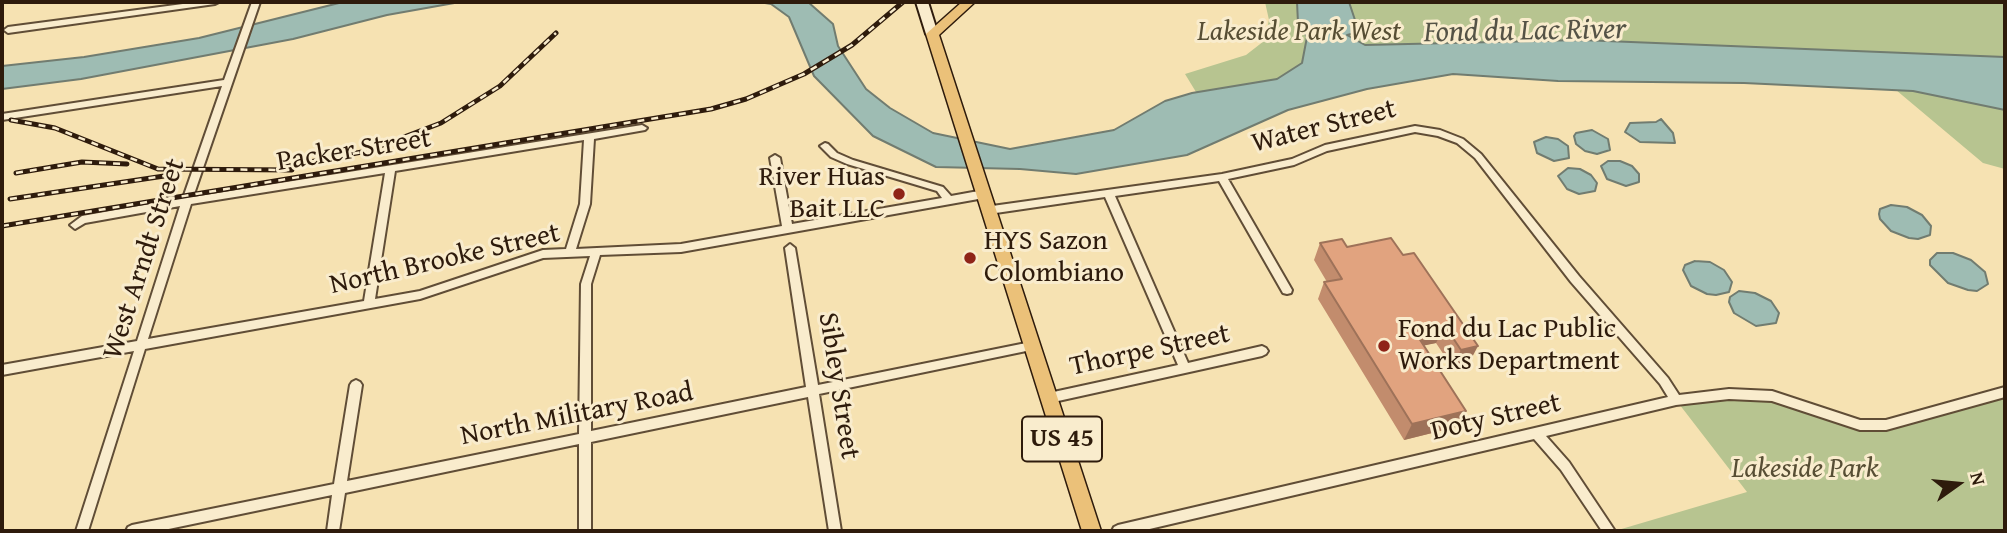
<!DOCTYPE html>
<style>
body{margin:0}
#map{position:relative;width:2007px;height:533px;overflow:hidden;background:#f6e2b2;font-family:"Gentium Book Plus",serif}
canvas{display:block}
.frame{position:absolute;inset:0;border:4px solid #2e1b0c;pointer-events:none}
.north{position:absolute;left:1923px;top:449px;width:70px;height:70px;-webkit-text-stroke:5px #f9eccd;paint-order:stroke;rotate:75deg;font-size:19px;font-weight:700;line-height:28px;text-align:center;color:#2e1b0c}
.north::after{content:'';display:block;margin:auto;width:24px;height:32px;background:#2e1b0c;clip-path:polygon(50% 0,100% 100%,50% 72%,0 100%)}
</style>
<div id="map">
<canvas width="2007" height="533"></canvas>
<div class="frame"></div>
<div class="north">N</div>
</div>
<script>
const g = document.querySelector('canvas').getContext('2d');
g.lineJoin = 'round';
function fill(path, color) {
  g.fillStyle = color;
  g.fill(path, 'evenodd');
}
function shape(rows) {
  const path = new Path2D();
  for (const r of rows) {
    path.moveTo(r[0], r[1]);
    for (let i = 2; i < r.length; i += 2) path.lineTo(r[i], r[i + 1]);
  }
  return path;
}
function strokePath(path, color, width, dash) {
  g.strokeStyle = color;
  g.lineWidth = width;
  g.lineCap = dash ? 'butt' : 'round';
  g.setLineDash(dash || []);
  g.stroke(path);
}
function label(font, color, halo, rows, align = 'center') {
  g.font = font + ' "Gentium Book Plus",serif';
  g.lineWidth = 6;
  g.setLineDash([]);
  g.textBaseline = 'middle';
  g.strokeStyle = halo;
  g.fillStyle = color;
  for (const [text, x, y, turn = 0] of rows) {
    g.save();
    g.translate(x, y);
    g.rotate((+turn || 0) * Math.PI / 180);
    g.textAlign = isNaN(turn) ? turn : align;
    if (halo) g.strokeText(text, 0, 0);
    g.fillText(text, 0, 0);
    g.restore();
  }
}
const green = shape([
 [1265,2,2005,2,2005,57,1581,40,1365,45,1302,63,1277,80,1196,92,1185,74,1246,55,1264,41,1269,20],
 [1896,90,1913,91,2005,110,2005,169,1983,163],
 [2005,392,2005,531,1618,530,1747,492,1676,400,1752,394,1873,425,1976,402]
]);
const water = shape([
 [343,2,460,2,387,15,293,39,81,79,2,89,2,66,84,57,199,38,343,2],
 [759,2,808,2,833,24,838,46,866,89,890,108,933,133,1010,149,1114,130,1165,101,1192,93,1277,79,1302,63,1307,37,1298,23,1297,2,1349,2,1359,32,1347,35,1365,45,1581,40,2005,57,2005,110,1913,91,1744,83,1558,81,1453,74,1367,89,1288,110,1187,155,1076,174,1020,169,936,167,873,136,814,76,789,17,771,4,759,2],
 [1661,119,1673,133,1675,143,1640,142,1625,132,1630,123,1656,122,1661,119],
 [1592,130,1608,139,1610,150,1597,154,1585,151,1576,144,1574,136,1576,133,1592,130],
 [1546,137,1558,139,1568,146,1569,158,1554,161,1537,153,1534,142,1546,137],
 [1608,161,1620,161,1632,166,1639,174,1639,182,1626,186,1607,179,1601,166,1608,161],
 [1568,168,1580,169,1591,175,1597,183,1595,191,1579,194,1567,189,1558,176,1568,168],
 [1891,205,1907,207,1922,215,1931,226,1930,235,1918,239,1909,238,1891,231,1880,219,1879,214,1880,209,1891,205],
 [1937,253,1953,253,1971,260,1985,272,1988,284,1977,291,1968,290,1948,283,1930,265,1930,260,1937,253],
 [1695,261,1710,262,1724,270,1732,282,1729,292,1716,295,1707,294,1691,286,1683,270,1685,265,1695,261],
 [1739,291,1755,293,1771,301,1779,313,1776,323,1756,326,1734,313,1729,302,1730,297,1739,291]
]);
const street = shape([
 [198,2,219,2,215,4,8,33,4,30,8,27,198,2],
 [252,2,260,2,193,197,642,125,647,128,645,130,594,139,590,204,576,249,681,244,782,226,770,158,775,155,780,158,792,224,942,198,937,191,847,164,831,157,820,146,825,143,828,144,837,153,853,160,943,187,951,196,984,190,987,192,989,194,984,198,681,252,600,255,591,284,591,431,806,387,785,248,790,244,795,248,818,385,1031,342,1035,343,1037,346,1035,349,1031,350,819,394,841,531,829,531,808,397,591,442,591,531,579,531,579,444,345,493,339,531,327,531,332,495,159,531,126,531,128,527,132,525,334,484,350,385,352,382,356,380,360,382,362,385,347,481,579,434,581,284,590,256,543,258,420,299,145,349,88,531,76,531,134,351,2,375,2,365,137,341,180,206,85,223,75,229,70,225,82,216,183,198,222,86,2,120,2,114,224,80,252,2],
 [584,140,580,204,566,249,543,250,420,291,375,299,395,171,584,140],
 [385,173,364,301,148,339,191,204,385,173],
 [1415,126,1440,130,1463,139,1481,154,1579,276,1668,378,1679,395,1729,389,1772,391,1860,420,1886,420,2005,387,2005,397,1886,430,1860,430,1772,401,1729,399,1676,405,1546,436,1569,462,1615,531,1602,531,1561,470,1534,439,1141,531,1112,531,1114,527,1118,525,1668,397,1660,384,1571,282,1475,158,1457,143,1438,136,1415,132,1327,151,1294,165,1228,179,1292,290,1291,293,1287,294,1283,293,1219,181,1115,196,1188,363,1262,346,1266,348,1268,351,1266,354,1262,356,1049,403,1045,401,1043,398,1045,395,1049,393,1178,365,1105,197,989,214,985,213,984,210,985,207,1222,174,1292,159,1325,145,1415,126]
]);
const secondary = shape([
 [916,2,928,2,938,34,936,36,932,38,926,34,916,2]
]);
const primary = shape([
 [962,2,975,2,939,35,1101,531,1082,531,926,34,962,2]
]);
const rail = shape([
 [11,120,55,128,158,169,292,170],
 [284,167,367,151,441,123,500,86,556,33],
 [16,173,82,162,127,164],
 [10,199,171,175],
 [2,226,711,109,746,99,804,74,852,45,903,2]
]);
const wall = shape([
 [1391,238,1469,363,1452,367,1436,343,1424,345,1456,427,1404,440,1318,299,1324,282,1327,282,1314,260,1320,243,1347,247]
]);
const shadedWall = shape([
 [1445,326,1436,343,1408,349,1415,332],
 [1478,346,1469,363,1452,367,1461,350],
 [1466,411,1456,427,1404,440,1412,424]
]);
const building = shape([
 [1391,238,1403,255,1414,253,1478,346,1461,350,1445,326,1415,332,1466,411,1412,424,1324,282,1342,279,1320,243,1342,239,1347,247,1391,238]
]);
const markers = [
 [899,194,7,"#8f2418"],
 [970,258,7,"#8f2418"],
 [1384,346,7,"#8f2418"]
];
const shields = [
 [1062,439,80]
];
const shieldNames = [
 ["US 45",1062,439]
];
const parkNames = [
 ["Lakeside Park West",1299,33],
 ["Lakeside Park",1805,470]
];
const streetNames = [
 ["Water Street",1324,127,-14],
 ["Packer Street",354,151,-9],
 ["West Arndt Street",145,259,-72],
 ["North Brooke Street",445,260,-13],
 ["Thorpe Street",1150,351,-12],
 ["Sibley Street",838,386,81],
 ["North Military Road",577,415,-11],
 ["Doty Street",1496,418,-13]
];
const poiNames = [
 ["River Huas",885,178,"right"],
 ["Bait LLC",885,210,"right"],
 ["HYS Sazon",984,242],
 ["Colombiano",984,274],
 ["Fond du Lac Public",1398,330],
 ["Works Department",1398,362]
];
const waterNames = [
 ["Fond du Lac River",1525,32,-1]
];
fill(green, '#b7c490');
fill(water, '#9ebcb3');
strokePath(water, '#717c70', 2);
strokePath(street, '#604d36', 4);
strokePath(secondary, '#2e1b0c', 4);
strokePath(primary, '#2e1b0c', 3);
fill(street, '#f9eccd');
fill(secondary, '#f9eccd');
fill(primary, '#ebc179');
strokePath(rail, '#2e1b0c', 5);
strokePath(rail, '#f9eccd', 2.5, [7]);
fill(wall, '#c28c6d');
fill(shadedWall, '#9e7259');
fill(building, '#e1a37f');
strokePath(building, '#9e7259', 2);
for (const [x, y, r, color] of markers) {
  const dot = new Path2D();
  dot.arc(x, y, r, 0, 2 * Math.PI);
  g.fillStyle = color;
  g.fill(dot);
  strokePath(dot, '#f9eccd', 2.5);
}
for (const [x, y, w] of shields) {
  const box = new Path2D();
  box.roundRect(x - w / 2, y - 22.5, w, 45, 5);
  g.fillStyle = '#f9eccd';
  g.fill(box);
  strokePath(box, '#2e1b0c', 2);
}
label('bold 26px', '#2e1b0c', null, shieldNames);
label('italic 28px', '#574e34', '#f9eccd', parkNames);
label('28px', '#2e1b0c', '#f9eccd', streetNames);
label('28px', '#2e1b0c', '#f9eccd', poiNames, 'left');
label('italic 30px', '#555346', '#f9eccd', waterNames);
</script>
